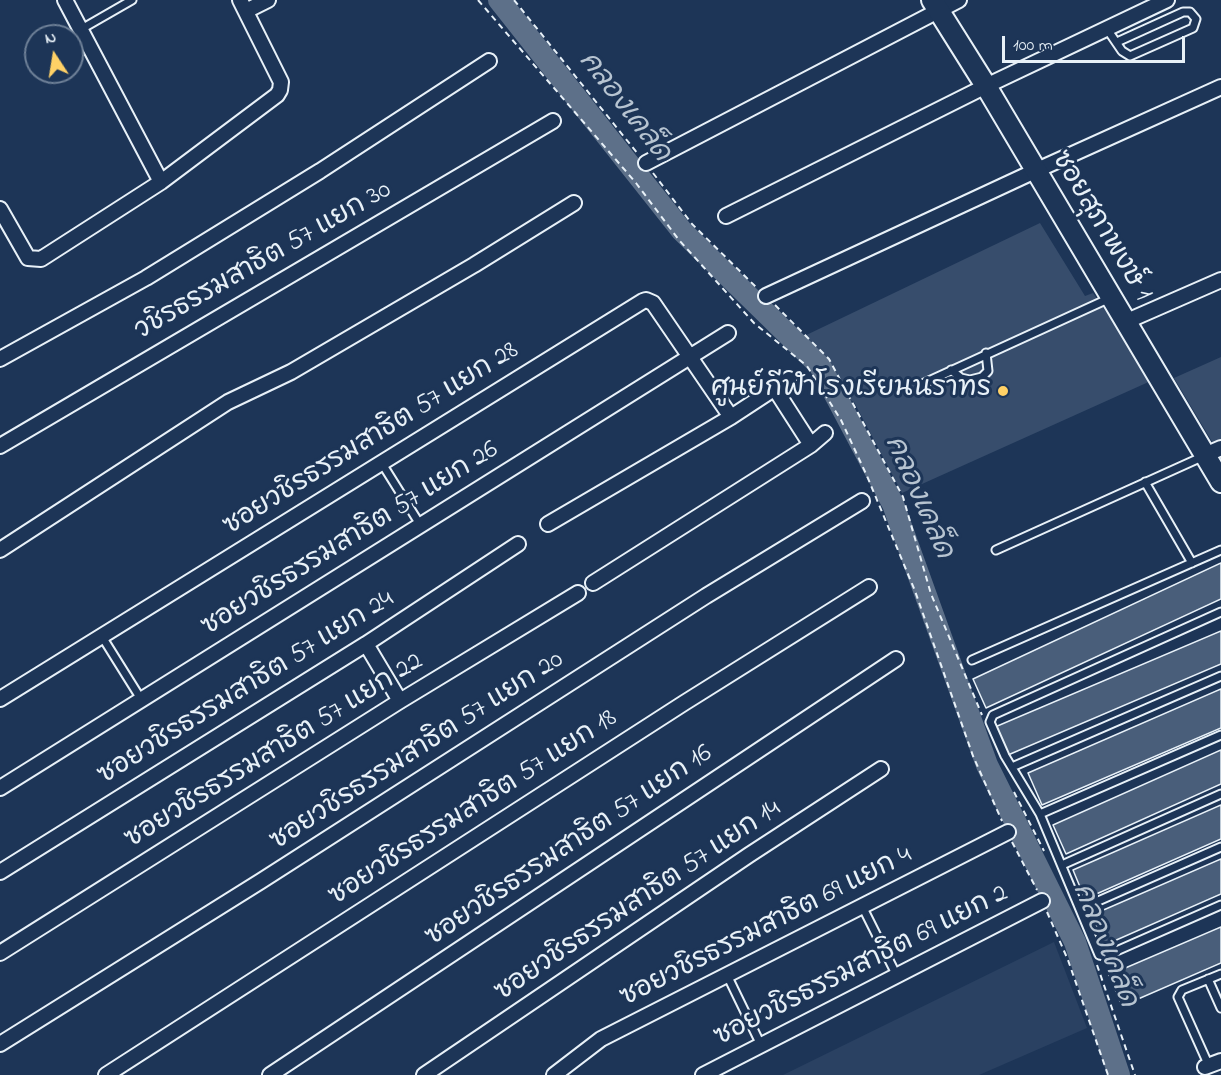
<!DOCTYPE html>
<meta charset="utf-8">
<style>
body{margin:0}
#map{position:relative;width:1221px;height:1075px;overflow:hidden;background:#1d3557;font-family:"Indie Flower",sans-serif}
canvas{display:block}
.north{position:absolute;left:24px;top:24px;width:60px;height:60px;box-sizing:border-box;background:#1d3557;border:2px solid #6e8097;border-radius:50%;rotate:348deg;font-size:16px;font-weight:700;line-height:24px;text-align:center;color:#e8f1f8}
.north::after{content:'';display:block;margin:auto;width:21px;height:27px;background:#ffd166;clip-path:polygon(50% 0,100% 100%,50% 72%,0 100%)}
.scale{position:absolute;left:1002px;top:36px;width:183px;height:27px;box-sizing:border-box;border:3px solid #e8f1f8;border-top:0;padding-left:8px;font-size:18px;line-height:21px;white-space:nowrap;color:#e8f1f8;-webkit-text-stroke:4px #1d3557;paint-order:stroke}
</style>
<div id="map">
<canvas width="1221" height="1075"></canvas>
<div class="north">N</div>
<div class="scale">100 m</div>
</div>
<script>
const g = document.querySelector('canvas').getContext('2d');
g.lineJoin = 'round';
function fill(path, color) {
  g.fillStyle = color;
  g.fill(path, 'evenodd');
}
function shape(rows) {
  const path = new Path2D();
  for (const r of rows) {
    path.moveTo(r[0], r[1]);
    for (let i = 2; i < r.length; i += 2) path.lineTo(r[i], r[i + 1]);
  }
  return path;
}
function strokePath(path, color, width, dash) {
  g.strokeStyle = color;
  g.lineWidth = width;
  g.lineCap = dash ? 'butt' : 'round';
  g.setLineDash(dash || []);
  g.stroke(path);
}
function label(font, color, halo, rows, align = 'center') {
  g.font = font + ' "Indie Flower","Playpen Sans Thai",sans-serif';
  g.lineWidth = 6;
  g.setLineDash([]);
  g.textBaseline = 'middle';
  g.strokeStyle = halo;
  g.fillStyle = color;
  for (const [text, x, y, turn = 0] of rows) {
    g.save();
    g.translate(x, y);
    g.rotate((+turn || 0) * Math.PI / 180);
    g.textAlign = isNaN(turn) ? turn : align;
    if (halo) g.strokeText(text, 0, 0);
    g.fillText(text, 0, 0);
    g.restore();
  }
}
const built = shape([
 [1054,942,1087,1028,979,1075,783,1075]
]);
const green = shape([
 [1040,223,1085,296,1093,293,1153,380,902,493,854,402,840,395,822,362,798,339],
 [1221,357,1221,442,1214,445,1174,378]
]);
const river = shape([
 [499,0,682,231,820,366,893,504,987,765,1075,942,1119,1075]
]);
const building = shape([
 [1221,563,1221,599,986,708,973,679,1221,563],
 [1221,631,1221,664,1008,755,995,727,1221,631],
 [1221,689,1221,728,1042,805,1028,773,1221,689],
 [1221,750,1221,784,1066,854,1053,825,1221,750],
 [1221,805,1221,839,1085,899,1073,870,1221,805],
 [1221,859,1221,894,1105,945,1092,915,1221,859],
 [1221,927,1221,963,1122,1006,1109,975,1221,927]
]);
const path = shape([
 [478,0,636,183,679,240,754,323,807,366,841,420,867,476,915,591,973,756,1002,821],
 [514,0,638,154],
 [653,173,692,224,758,289],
 [775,305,829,359,903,497,931,594,982,715],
 [1014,792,1044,851],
 [1012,842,1037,890],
 [1047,912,1068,960,1108,1075],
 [1097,965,1135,1075]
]);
const lane = shape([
 [85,27,132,0],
 [1107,29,1122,51,1130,56,1193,28,1196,19,1190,12,1183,12,1117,42],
 [951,370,961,378,970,380,982,377,988,371,986,353],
 [920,385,1110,298],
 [381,462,421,526],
 [1145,482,1192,563],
 [996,550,1204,456],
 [1221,612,993,715,990,722,1005,756,1040,814,1099,955,1105,956,1221,905],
 [101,635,141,699],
 [972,660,1221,550],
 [1012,767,1221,676],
 [1040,814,1221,735],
 [1062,865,1221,794],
 [862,906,897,976],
 [1080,909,1221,847],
 [727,975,761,1045],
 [1208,979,1221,1008],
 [1209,1066,1178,997,1182,990,1221,974]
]);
const street = shape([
 [65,0,161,182],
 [246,11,268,0],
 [646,163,959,0],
 [0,209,28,258,41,259,161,182,277,95,280,90,281,82,240,0],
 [726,216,986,86,1167,0],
 [766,296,1035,171,1221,87],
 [1125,322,1221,280],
 [0,359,146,278,320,171,489,61],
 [775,389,811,445],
 [0,446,553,121],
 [1205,455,1221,448],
 [548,524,731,417,789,379],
 [0,550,228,402,291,372,474,265,574,203],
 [593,583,811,445,825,433],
 [366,644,400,701],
 [0,699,643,301,646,300,653,303,731,417],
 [0,788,728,333],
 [0,872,366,644,518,544],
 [0,953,400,701,578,593],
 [0,1044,261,881,706,596,862,501],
 [1205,1067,1221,1061],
 [106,1075,684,703,869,587],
 [270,1075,896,659],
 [424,1075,749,855,881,769],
 [554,1075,601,1039,1008,832],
 [703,1075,1042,901]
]);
const secondary = shape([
 [932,0,986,86,1221,482]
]);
const markers = [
 [1003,391,6,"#ffd166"]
];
const streetNames = [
 ["ซอยสุภาพงษ์ 1",1100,227,59],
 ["วชิรธรรมสาธิต 57 แยก 30",264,262,-30],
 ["ซอยวชิรธรรมสาธิต 57 แยก 28",372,440,-32],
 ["ซอยวชิรธรรมสาธิต 57 แยก 26",351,540,-32],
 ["ซอยวชิรธรรมสาธิต 57 แยก 24",247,689,-32],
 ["ซอยวชิรธรรมสาธิต 57 แยก 22",275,752,-32],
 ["ซอยวชิรธรรมสาธิต 57 แยก 20",418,752,-33],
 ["ซอยวชิรธรรมสาธิต 57 แยก 18",474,809,-33],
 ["ซอยวชิรธรรมสาธิต 57 แยก 16",570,847,-34],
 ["ซอยวชิรธรรมสาธิต 57 แยก 14",639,902,-34],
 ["ซอยวชิรธรรมสาธิต 69 แยก 4",767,928,-27],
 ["ซอยวชิรธรรมสาธิต 69 แยก 2",862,967,-27]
];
const poiNames = [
 ["ศูนย์กีฬาโรงเรียนนราทร",991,391]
];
const waterNames = [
 ["คลองเคล็ด",623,108,52],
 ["คลองเคล็ด",917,498,66],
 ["คลองเคล็ด",1103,946,68]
];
fill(built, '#2a4162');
fill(green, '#374d6c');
strokePath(river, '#5d7089', 22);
fill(building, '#495e7a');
strokePath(building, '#e8f1f8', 1.5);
strokePath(lane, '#e8f1f8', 11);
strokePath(street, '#e8f1f8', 18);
strokePath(secondary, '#e8f1f8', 24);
strokePath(path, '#e8f1f8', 2, [6, 4.5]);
strokePath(lane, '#1d3557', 7);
strokePath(street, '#1d3557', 14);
strokePath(secondary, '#1d3557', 20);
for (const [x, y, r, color] of markers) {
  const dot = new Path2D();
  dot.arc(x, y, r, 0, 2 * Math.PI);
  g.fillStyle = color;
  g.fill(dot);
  strokePath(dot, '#1d3557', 2);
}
label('27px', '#e8f1f8', '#1d3557', streetNames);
label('27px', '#e8f1f8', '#1d3557', poiNames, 'right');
label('italic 28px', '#b7c4d1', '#1d3557', waterNames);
</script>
